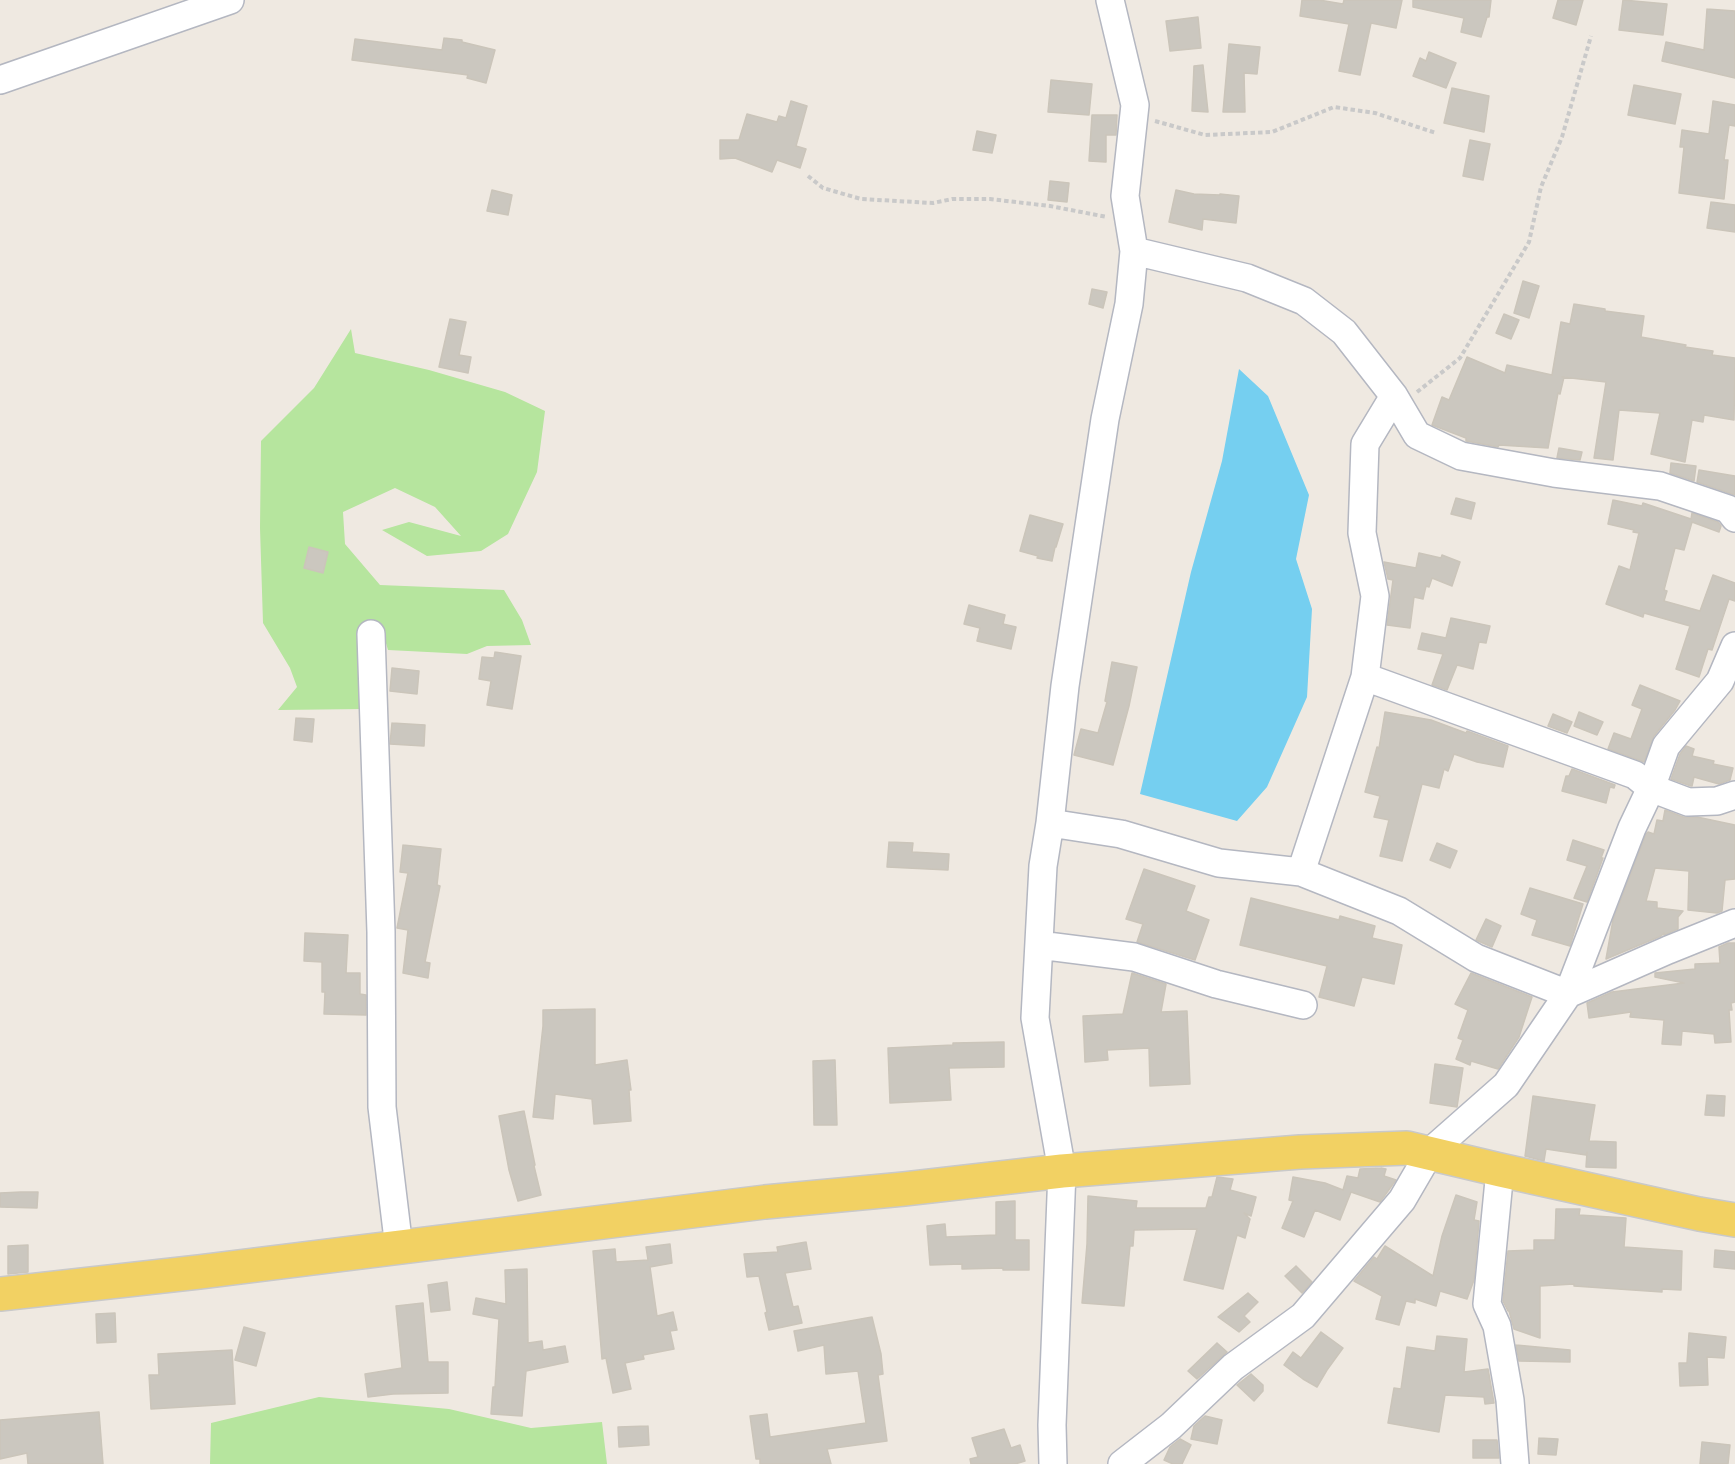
<!DOCTYPE html>
<style>
body{margin:0}
canvas{display:block;background:#efe9e1}
</style>
<canvas width="1735" height="1464"></canvas>
<script>
const g = document.querySelector('canvas').getContext('2d');
g.lineJoin = 'round';
function fill(path, color) {
  g.fillStyle = color;
  g.fill(path, 'evenodd');
}
function shape(rows) {
  const path = new Path2D();
  for (const r of rows) {
    path.moveTo(r[0], r[1]);
    for (let i = 2; i < r.length; i += 2) path.lineTo(r[i], r[i + 1]);
  }
  return path;
}
function strokePath(path, color, width, dash) {
  g.strokeStyle = color;
  g.lineWidth = width;
  g.lineCap = dash ? 'butt' : 'round';
  g.setLineDash(dash || []);
  g.stroke(path);
}
const green = shape([
 [351,329,355,353,429,370,505,392,545,411,537,472,508,534,481,551,427,556,382,530,409,522,461,536,435,507,395,488,343,512,345,544,380,585,504,590,522,620,531,645,487,646,467,654,388,650,382,630,362,709,278,710,297,687,290,668,263,623,260,528,261,441,314,388],
 [319,1397,449,1409,531,1428,602,1422,607,1464,210,1464,211,1423]
]);
const water = shape([
 [1239,369,1268,396,1309,495,1296,559,1312,609,1307,697,1267,787,1237,821,1140,794,1191,572,1222,461]
]);
const building = shape([
 [1302,0,1319,0,1343,4,1344,0,1402,0,1396,28,1371,23,1360,75,1339,71,1349,24,1300,16,1302,0],
 [1413,0,1491,0,1489,17,1487,17,1481,37,1461,32,1464,18,1413,7,1413,0],
 [1558,0,1583,0,1576,25,1553,18,1558,0],
 [1623,0,1667,4,1663,35,1619,30,1623,0],
 [1707,9,1735,11,1735,78,1662,61,1666,42,1704,50,1707,9],
 [1198,17,1201,48,1170,51,1166,21,1198,17],
 [444,38,462,40,462,42,495,50,486,83,467,78,468,75,352,60,355,39,442,50,444,38],
 [1229,44,1260,47,1257,74,1244,73,1245,112,1223,112,1229,44],
 [1429,52,1456,63,1446,88,1413,76,1420,58,1426,61,1429,52],
 [1203,65,1208,112,1192,111,1194,66,1203,65],
 [1051,80,1092,84,1089,115,1048,112,1051,80],
 [1634,85,1681,94,1675,124,1628,115,1634,85],
 [1452,88,1489,96,1484,132,1444,123,1452,88],
 [791,101,807,106,796,146,806,149,800,168,777,160,772,172,735,158,720,159,720,140,739,140,747,114,777,122,779,116,786,118,791,101],
 [1713,101,1735,105,1735,126,1729,125,1724,160,1728,160,1724,199,1679,193,1684,147,1680,147,1682,130,1709,134,1713,101],
 [1092,115,1117,115,1116,135,1106,135,1106,162,1089,161,1092,115],
 [977,131,996,135,992,153,973,150,977,131],
 [1470,140,1490,144,1483,180,1463,176,1470,140],
 [1050,181,1069,183,1067,202,1048,200,1050,181],
 [492,190,512,195,508,215,487,211,492,190],
 [1176,190,1194,194,1220,195,1220,194,1239,196,1236,223,1203,219,1202,230,1169,222,1176,190],
 [1711,202,1735,205,1735,232,1707,228,1711,202],
 [1523,281,1539,286,1529,318,1514,313,1523,281],
 [1092,289,1107,292,1103,308,1089,304,1092,289],
 [1574,304,1605,309,1605,311,1644,316,1641,337,1686,345,1685,347,1713,351,1712,355,1735,358,1734,420,1704,415,1703,422,1692,420,1685,462,1651,454,1660,413,1619,410,1613,460,1594,458,1606,382,1562,377,1564,377,1560,394,1558,393,1548,448,1499,445,1498,447,1466,441,1466,438,1432,425,1442,397,1449,400,1467,357,1505,373,1507,365,1552,375,1561,322,1570,324,1574,304],
 [1504,314,1519,320,1511,339,1496,333,1504,314],
 [450,319,466,322,459,355,471,357,468,373,439,367,450,319],
 [1559,448,1582,452,1580,460,1557,458,1559,448],
 [1671,463,1696,466,1694,481,1670,473,1671,463],
 [1699,470,1735,476,1735,495,1697,482,1699,470],
 [1456,498,1475,503,1471,519,1451,514,1456,498],
 [1613,500,1642,506,1643,503,1691,519,1692,513,1718,522,1721,526,1719,532,1692,522,1684,550,1675,548,1664,590,1667,591,1664,601,1700,611,1713,575,1735,583,1735,601,1729,599,1712,650,1708,649,1699,677,1676,669,1690,626,1644,613,1643,617,1606,604,1619,566,1630,570,1639,533,1633,532,1634,530,1608,524,1613,500],
 [1030,515,1063,524,1056,547,1055,547,1052,561,1037,558,1038,556,1020,551,1030,515],
 [309,547,328,552,323,573,304,568,309,547],
 [1419,553,1441,558,1442,555,1460,562,1452,586,1432,578,1429,587,1426,586,1423,599,1414,597,1410,628,1387,625,1393,580,1388,579,1384,562,1416,568,1419,553],
 [969,605,1005,615,1003,624,1016,627,1011,649,977,641,980,628,964,624,969,605],
 [1451,618,1490,626,1486,643,1479,642,1473,669,1457,665,1447,690,1432,685,1443,654,1418,649,1422,633,1446,638,1451,618],
 [495,652,521,656,512,709,487,705,491,681,479,679,482,657,494,658,495,652],
 [1112,662,1137,667,1129,706,1113,765,1074,755,1081,729,1098,733,1107,702,1105,701,1112,662],
 [392,668,419,671,417,694,390,691,392,668],
 [1640,685,1680,701,1675,710,1654,736,1644,762,1608,749,1614,733,1631,739,1642,709,1632,705,1640,685],
 [1385,712,1431,720,1466,733,1467,731,1508,746,1503,767,1477,762,1454,754,1448,771,1444,769,1439,788,1422,784,1402,861,1380,856,1389,820,1374,817,1380,796,1365,792,1377,747,1379,748,1385,712],
 [1579,712,1603,722,1597,735,1574,726,1579,712],
 [1553,714,1572,722,1567,733,1548,726,1553,714],
 [296,718,314,719,312,742,294,740,296,718],
 [392,723,425,725,424,746,390,744,392,723],
 [1686,746,1694,749,1692,756,1714,761,1713,764,1733,768,1730,780,1719,784,1694,777,1692,786,1691,786,1671,779,1680,754,1686,746],
 [1572,769,1615,785,1614,788,1610,787,1606,803,1562,791,1566,776,1569,776,1572,769],
 [1665,810,1683,817,1697,817,1735,825,1735,879,1725,880,1722,911,1717,913,1688,910,1689,871,1655,868,1646,901,1657,902,1657,908,1683,911,1678,917,1678,929,1664,935,1664,933,1661,936,1606,959,1613,920,1646,834,1648,832,1654,834,1657,820,1663,821,1665,810],
 [1573,840,1604,850,1601,858,1603,858,1587,902,1574,898,1587,866,1567,860,1573,840],
 [889,842,913,843,912,852,949,854,948,870,887,867,889,842],
 [1437,843,1457,851,1450,868,1430,860,1437,843],
 [403,845,441,849,437,885,440,886,425,962,430,963,428,978,403,973,408,930,397,928,408,873,400,872,403,845],
 [1144,869,1195,886,1186,911,1209,920,1195,960,1137,942,1143,924,1126,919,1144,869],
 [1530,888,1583,904,1570,946,1532,935,1537,920,1521,914,1530,888],
 [1251,898,1339,920,1340,916,1375,926,1372,938,1402,945,1394,984,1362,977,1354,1006,1319,997,1327,966,1240,945,1251,898],
 [1486,919,1501,926,1492,947,1476,940,1486,919],
 [305,933,348,935,346,973,360,973,360,994,366,995,366,1015,324,1014,325,992,322,992,322,962,304,961,305,933],
 [1728,943,1735,943,1735,1002,1731,1003,1732,1010,1729,1010,1731,1042,1715,1043,1714,1034,1682,1031,1681,1045,1662,1044,1664,1020,1630,1017,1631,1012,1589,1018,1587,1003,1612,992,1684,983,1655,977,1655,973,1695,969,1695,964,1720,963,1719,947,1728,943],
 [1132,973,1166,984,1161,1012,1187,1011,1190,1084,1150,1086,1149,1048,1107,1050,1108,1060,1085,1062,1083,1016,1123,1014,1132,973],
 [1471,973,1532,997,1519,1037,1498,1069,1471,1061,1470,1065,1456,1059,1463,1040,1458,1038,1468,1010,1455,1004,1471,973],
 [595,1009,595,1065,627,1060,631,1090,629,1090,631,1121,594,1124,592,1099,555,1094,553,1119,533,1117,543,1026,543,1010,595,1009],
 [1004,1042,1004,1067,949,1068,951,1100,890,1103,888,1048,953,1045,953,1043,1004,1042],
 [835,1060,837,1125,814,1125,813,1061,835,1060],
 [1435,1064,1463,1068,1457,1107,1430,1103,1435,1064],
 [1707,1095,1725,1096,1724,1116,1705,1115,1707,1095],
 [1533,1096,1595,1105,1589,1141,1616,1142,1616,1168,1586,1167,1587,1152,1586,1155,1546,1149,1544,1161,1525,1156,1533,1096],
 [524,1111,535,1165,534,1166,541,1195,518,1201,509,1170,499,1116,524,1111],
 [1381,1168,1386,1169,1384,1176,1396,1180,1380,1202,1351,1192,1340,1220,1315,1210,1304,1237,1282,1228,1293,1201,1289,1200,1293,1177,1325,1183,1343,1190,1347,1176,1358,1178,1360,1169,1381,1168],
 [1217,1177,1233,1179,1230,1190,1256,1197,1251,1216,1244,1213,1250,1219,1245,1238,1237,1235,1223,1289,1184,1280,1197,1229,1134,1230,1133,1246,1130,1246,1124,1306,1082,1303,1087,1244,1088,1196,1137,1201,1136,1208,1206,1208,1209,1197,1212,1197,1217,1177],
 [21,1192,38,1192,37,1208,0,1207,0,1193,21,1192],
 [1456,1195,1477,1202,1474,1220,1479,1221,1474,1280,1467,1299,1440,1291,1436,1306,1415,1299,1415,1303,1406,1301,1399,1325,1376,1319,1382,1296,1354,1281,1374,1257,1377,1259,1385,1246,1433,1276,1442,1236,1456,1195],
 [1015,1201,1015,1240,1029,1240,1029,1270,1003,1270,1003,1268,962,1269,962,1264,930,1265,927,1226,945,1224,946,1237,996,1235,996,1202,1015,1201],
 [1556,1209,1580,1209,1579,1215,1626,1218,1624,1247,1682,1251,1681,1290,1662,1289,1662,1292,1574,1286,1574,1284,1540,1286,1540,1338,1514,1329,1509,1311,1508,1311,1503,1301,1508,1251,1534,1250,1534,1240,1555,1240,1556,1209],
 [806,1242,811,1269,785,1273,793,1307,798,1306,802,1323,769,1330,765,1313,767,1312,759,1276,747,1277,744,1254,778,1252,777,1247,806,1242],
 [670,1244,672,1263,650,1267,657,1316,673,1312,677,1330,670,1331,674,1349,643,1355,644,1359,625,1363,631,1389,613,1393,606,1358,602,1359,593,1251,615,1249,616,1262,648,1260,646,1247,670,1244],
 [28,1245,28,1272,8,1274,8,1246,28,1245],
 [1715,1250,1735,1252,1735,1269,1714,1267,1715,1250],
 [1296,1266,1312,1282,1302,1293,1285,1276,1296,1266],
 [527,1269,528,1343,542,1341,543,1350,565,1346,568,1362,526,1371,522,1416,491,1414,493,1387,495,1387,499,1319,473,1314,476,1298,506,1304,505,1270,527,1269],
 [447,1282,450,1310,431,1312,428,1285,447,1282],
 [1248,1293,1258,1302,1244,1316,1250,1322,1239,1332,1218,1317,1248,1293],
 [423,1303,428,1362,448,1362,448,1393,393,1394,368,1397,365,1374,402,1368,396,1306,423,1303],
 [115,1313,116,1342,97,1343,96,1314,115,1313],
 [872,1317,881,1354,883,1374,878,1375,887,1441,827,1449,831,1464,760,1464,760,1459,756,1459,750,1416,767,1414,770,1437,866,1423,858,1371,826,1374,824,1345,798,1351,794,1331,872,1317],
 [244,1327,265,1333,256,1366,235,1360,244,1327],
 [1321,1332,1343,1348,1327,1370,1317,1387,1303,1379,1284,1365,1293,1352,1301,1358,1321,1332],
 [1689,1333,1726,1337,1724,1358,1707,1357,1708,1385,1680,1386,1679,1363,1687,1363,1689,1333],
 [1437,1336,1467,1339,1464,1372,1488,1369,1494,1403,1485,1404,1484,1397,1445,1395,1439,1432,1388,1423,1394,1388,1401,1389,1407,1347,1435,1351,1437,1336],
 [1217,1343,1227,1352,1197,1379,1188,1371,1217,1343],
 [1516,1345,1570,1350,1570,1362,1519,1361,1516,1345],
 [232,1350,235,1404,151,1409,149,1375,159,1375,158,1354,232,1350],
 [1251,1374,1263,1385,1263,1391,1254,1401,1237,1385,1251,1374],
 [99,1412,103,1464,28,1464,27,1453,0,1459,0,1420,99,1412],
 [1205,1416,1222,1420,1217,1444,1191,1439,1194,1426,1205,1416],
 [648,1426,649,1445,619,1447,618,1427,648,1426],
 [1004,1429,1011,1448,1020,1445,1025,1461,1015,1464,971,1464,970,1459,978,1457,972,1438,1004,1429],
 [1539,1438,1558,1439,1556,1455,1538,1454,1539,1438],
 [1180,1439,1191,1445,1182,1464,1173,1464,1164,1460,1170,1447,1180,1439],
 [1473,1440,1497,1440,1499,1458,1473,1458,1473,1440],
 [1702,1442,1730,1445,1728,1464,1700,1464,1702,1442]
]);
const path = shape([
 [1155,121,1205,135,1272,132,1334,107,1375,113,1436,133],
 [808,176,823,188,861,199,933,203,952,199,990,199,1050,206,1107,217],
 [1417,392,1460,358,1529,242,1541,187,1562,137,1591,36]
]);
const minor = shape([
 [0,80,230,0],
 [1134,251,1247,278,1304,301,1344,332,1394,396,1417,435,1461,456,1554,473,1660,486,1728,509,1735,518],
 [371,634,381,932,382,1107,399,1248],
 [1365,677,1635,775,1651,788,1688,802,1717,801,1735,795],
 [1050,823,1121,834,1219,863,1301,872,1399,911,1476,958,1568,994,1632,828,1651,788,1666,746,1720,681,1735,646],
 [1301,872,1365,677,1375,596,1362,533,1365,444,1394,396],
 [1039,945,1134,957,1216,984,1303,1005],
 [1500,1170,1487,1304,1497,1326,1510,1400,1515,1464],
 [1053,1464,1052,1425,1062,1171,1035,1018,1043,866,1050,823,1065,686,1105,419,1129,304,1134,251,1125,196,1135,105,1110,0],
 [1122,1464,1171,1426,1233,1367,1303,1316,1402,1200,1430,1152,1506,1085,1568,994,1668,950,1735,923]
]);
const major = shape([
 [0,1294,199,1272,765,1202,904,1189,1062,1171,1300,1152,1407,1148,1500,1170,1699,1214,1735,1220]
]);
fill(green, '#b6e59e');
fill(water, '#75cff0');
fill(building, '#cbc7bf');
strokePath(building, '#cbc5ba', 1.5);
strokePath(minor, '#b4b7c1', 30);
strokePath(major, '#c9c9c9', 36);
strokePath(path, '#c9c9c9', 4, [4.5, 3]);
strokePath(minor, '#fff', 27);
strokePath(major, '#f2d163', 33);
</script>
